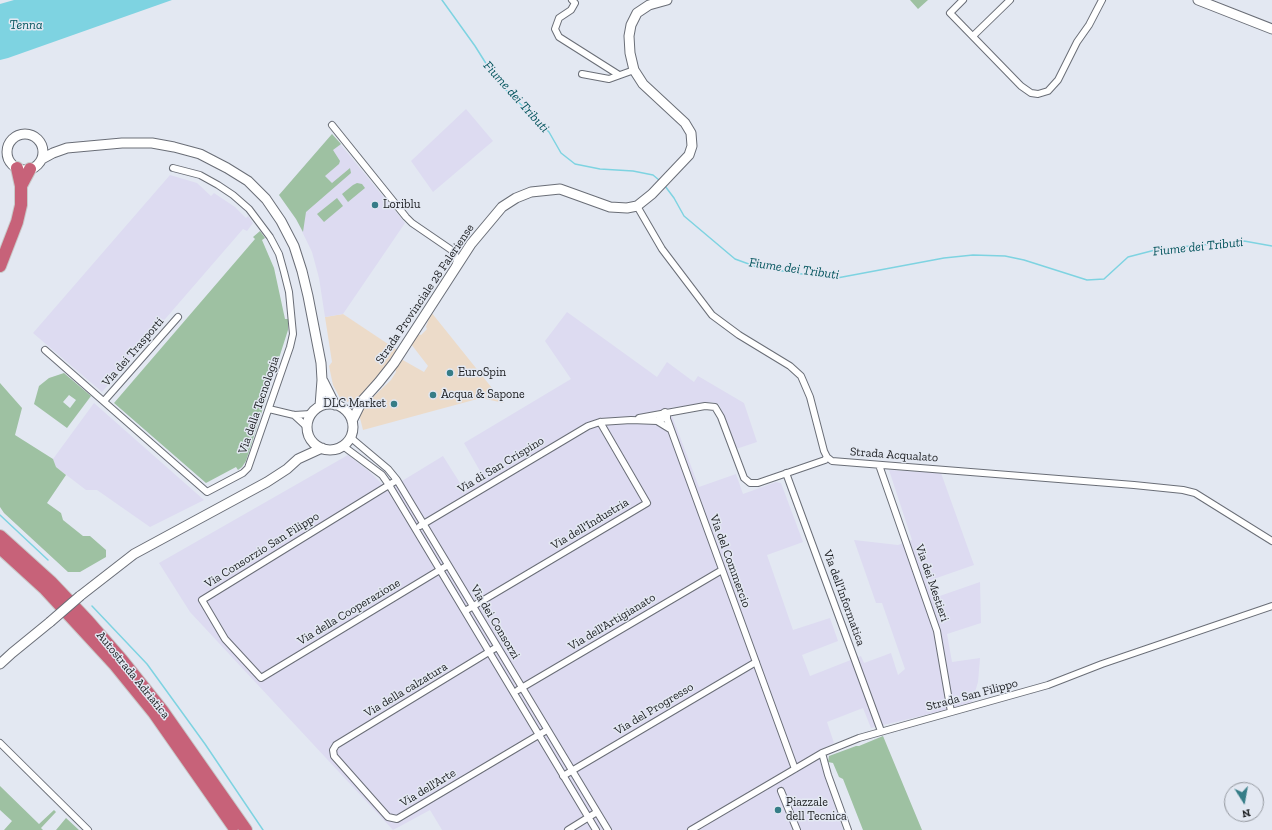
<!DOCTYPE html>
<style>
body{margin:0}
#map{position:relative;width:1272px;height:830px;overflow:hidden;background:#e3e8f2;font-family:"Zilla Slab",serif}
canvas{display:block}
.north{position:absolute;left:1224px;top:782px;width:40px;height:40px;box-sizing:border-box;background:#e3e8f2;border:1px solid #93979e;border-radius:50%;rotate:169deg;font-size:11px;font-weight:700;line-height:16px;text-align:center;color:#1b1d20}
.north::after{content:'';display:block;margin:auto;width:14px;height:18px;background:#367d87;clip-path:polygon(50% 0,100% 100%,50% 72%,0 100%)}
</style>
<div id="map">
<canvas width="1272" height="830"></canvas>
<div class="north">N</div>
</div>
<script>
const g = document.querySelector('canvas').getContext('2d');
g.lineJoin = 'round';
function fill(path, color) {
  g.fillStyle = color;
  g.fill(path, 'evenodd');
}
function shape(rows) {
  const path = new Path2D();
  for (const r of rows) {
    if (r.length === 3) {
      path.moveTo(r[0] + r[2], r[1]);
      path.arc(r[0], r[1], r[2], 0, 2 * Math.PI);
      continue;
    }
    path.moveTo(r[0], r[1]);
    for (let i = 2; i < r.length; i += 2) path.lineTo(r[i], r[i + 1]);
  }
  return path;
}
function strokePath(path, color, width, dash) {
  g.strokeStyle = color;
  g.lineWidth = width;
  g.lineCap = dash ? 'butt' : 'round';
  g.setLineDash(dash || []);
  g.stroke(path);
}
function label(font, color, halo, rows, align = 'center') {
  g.font = font + ' "Zilla Slab",serif';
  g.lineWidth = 3;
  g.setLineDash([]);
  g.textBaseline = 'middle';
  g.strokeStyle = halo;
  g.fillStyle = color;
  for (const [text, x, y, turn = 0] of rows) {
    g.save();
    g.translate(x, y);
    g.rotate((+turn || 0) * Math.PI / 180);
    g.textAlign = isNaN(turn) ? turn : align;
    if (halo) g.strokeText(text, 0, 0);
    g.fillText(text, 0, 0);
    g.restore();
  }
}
const commercial = shape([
 [431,312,504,403,481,398,363,430,359,414,366,404,391,380,396,372,395,368,401,359,424,372,428,366,411,344,417,334,421,335,427,329,426,327],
 [343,314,397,350,374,382,358,398,350,401,346,402,340,398,333,385,329,366,332,362,325,317]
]);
const industrial = shape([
 [466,109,493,141,433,192,411,161],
 [332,134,405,223,343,314,325,317,319,278,312,252,296,219,279,195],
 [170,175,197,183,211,196,214,193,235,207,246,218,248,216,253,223,247,231,243,229,102,392,33,333],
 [567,312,657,377,667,362,694,382,698,376,744,403,757,442,736,449,719,404,712,402,669,408,699,487,736,474,743,494,776,482,781,483,803,542,767,555,793,630,830,618,838,641,802,655,810,676,861,656,864,663,891,653,898,675,905,669,882,603,876,603,854,540,898,545,912,540,889,470,941,473,974,565,928,581,934,598,980,582,981,623,947,634,952,662,980,658,978,682,972,702,942,711,871,728,863,708,827,722,834,743,817,752,843,830,442,830,430,810,393,830,190,612,159,563,348,455,369,471,383,485,398,476,402,481,443,456,465,491,484,478,464,443,571,379,545,341],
 [94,403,204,500,150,527,97,490,86,490,56,467,53,459]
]);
const green = shape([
 [910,0,928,0,918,9],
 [332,134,341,144,333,150,340,161,339,164,325,176,332,183,350,168,351,173,306,212,303,232,296,219,279,195],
 [357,183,362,184,365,188,348,202,342,194,353,185],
 [337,198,343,206,324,222,317,214],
 [260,231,265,238,262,240,274,268,285,319,288,319,288,330,246,461,242,467,238,470,236,467,206,483,114,403,255,239,253,237],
 [64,373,91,396,67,428,34,404,39,386,49,378],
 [69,395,76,400,70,408,63,402],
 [0,383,22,408,15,435,53,459,56,467,66,475,47,503,61,513,63,520,83,536,90,536,106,550,106,557,80,572,68,572,4,513,0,507],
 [883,736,912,806,922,830,863,830,843,779,839,777,833,763,828,762,829,756,856,746,859,746],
 [0,786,39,824,54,810,56,812,41,828,43,830,4,830,12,821,0,810],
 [66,818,79,830,56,830]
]);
const water = shape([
 [14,0,172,0,8,58,0,60,0,4]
]);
const stream = shape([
 [442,0,475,46,492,73,505,89,549,132,561,153,575,164,600,169,633,171,653,175,659,180],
 [665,186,674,198,684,216,735,259,757,267,815,276,837,278,944,258,973,255,1005,256,1024,260,1087,280,1104,279,1128,257,1159,249,1244,241,1272,246],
 [0,515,48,560],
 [92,606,147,664,205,744,263,830]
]);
const minor = shape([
 [572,0,575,3,571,10,559,18,555,29,559,37,619,75],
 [963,0,950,13,1021,86,1031,93,1038,94,1048,91,1058,80,1077,42,1089,25,1102,0],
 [973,36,1010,0],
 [582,74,609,79,634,70],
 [332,125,406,217,412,223,450,249,455,254,457,260,455,267],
 [637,206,662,249,712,315,739,335,790,366,801,376,810,397,824,451,827,457,832,461,1134,485,1183,490,1195,493,1272,541],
 [45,350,207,492,243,473,248,468,290,347,293,334,289,292,284,272,279,254,270,237,249,209,233,195,218,185,200,175,173,168],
 [104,401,178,317],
 [269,409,294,415,311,414],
 [294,415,307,427],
 [639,418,705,406,715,407,721,417,744,478,750,483,758,483,825,460,827,457],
 [657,421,663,419,666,416,795,769],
 [350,437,388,469,397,480,608,830],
 [343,446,382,475,389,485,596,830],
 [879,465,937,631,951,712],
 [786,473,881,731],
 [397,480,202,600,225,639,261,678,448,565],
 [420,526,588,426,600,422,631,420,657,421,670,429],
 [465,611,647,503,600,422],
 [497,647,336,745,333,750,334,756,388,817,397,819,547,730],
 [518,690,722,570],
 [0,743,88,830],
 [822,753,828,775,848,830],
 [563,776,756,662],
 [781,791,797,830],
 [568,830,597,812],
 [691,830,822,753,859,738,1048,685,1102,664,1272,606]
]);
const tertiary = shape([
 [665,413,666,416]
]);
const secondary = shape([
 [1198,0,1272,29],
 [25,152,18],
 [42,159,53,153,67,148,122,143,152,143,174,147,200,154,227,168,248,181,266,199,281,221,294,246,302,271,308,296,321,363,322,380,320,406],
 [323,381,335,405],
 [330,427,23],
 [352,421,362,401,379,382,394,363,471,244,502,207,516,198,531,192,560,189,610,207,627,208,637,206,652,194,689,155,692,146,691,133,685,123,643,84,634,70,630,53,629,36,631,25,637,13,649,5,667,0],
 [80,596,134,554,267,482,287,469,298,459,322,448],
 [0,664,12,653,50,622]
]);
const motorway = shape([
 [21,186,30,169],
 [0,266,17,222,21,205,21,186,17,168],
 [0,536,51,582,88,621,122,660,162,710,246,830],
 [0,548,44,588,115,665,154,713,233,826]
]);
const secondaryBridge = shape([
 [50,622,80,596]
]);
const markers = [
 [375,205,4,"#367d87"],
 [450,373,4,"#367d87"],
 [433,395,4,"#367d87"],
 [394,404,4,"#367d87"],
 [778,810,4,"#367d87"]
];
const poiNames = [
 ["Loriblu",383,205],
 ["EuroSpin",458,373],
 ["Acqua & Sapone",441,395],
 ["DLC Market",386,404,"right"],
 ["Piazzale",786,803],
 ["dell Tecnica",786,817]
];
const streetNames = [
 ["Strada Provinciale 28 Faleriense",425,294,-56],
 ["Via dei Trasporti",133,352,-49],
 ["Via della Tecnologia",259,405,-71],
 ["Strada Acqualato",894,455,4],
 ["Via di San Crispino",501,465,-31],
 ["Via dell'Industria",590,524,-31],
 ["Via Consorzio San Filippo",262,550,-32],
 ["Via del Commercio",730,561,70],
 ["Via dei Mestieri",932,583,71],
 ["Via dell'Informatica",844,598,70],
 ["Via della Cooperazione",349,612,-31],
 ["Via dei Consorzi",495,622,59],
 ["Via dell'Artigianato",612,622,-31],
 ["Autostrada Adriatica",133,675,51],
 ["Via della calzatura",406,690,-31],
 ["Strada San Filippo",972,695,-15],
 ["Via del Progresso",654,709,-31],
 ["Via dell'Arte",428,788,-31]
];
const waterNames = [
 ["Tenna",26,25],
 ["Fiume dei Tributi",516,97,48],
 ["Fiume dei Tributi",1198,247,-6],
 ["Fiume dei Tributi",794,269,8]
];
fill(commercial, '#ecdbc9');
fill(industrial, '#dddbf1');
fill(green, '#9ec1a2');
fill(water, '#7ed3e1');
strokePath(stream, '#7ed3e1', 1.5);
strokePath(minor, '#6a6e77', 8);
strokePath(tertiary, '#6a6e77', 10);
strokePath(secondary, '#6a6e77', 11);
strokePath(motorway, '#c8c9c9', 14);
strokePath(minor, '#fff', 6);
strokePath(tertiary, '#fff', 8);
strokePath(secondary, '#fff', 9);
strokePath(motorway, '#c76279', 12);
strokePath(secondaryBridge, '#6a6e77', 11, []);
strokePath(secondaryBridge, '#fff', 9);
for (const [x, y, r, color] of markers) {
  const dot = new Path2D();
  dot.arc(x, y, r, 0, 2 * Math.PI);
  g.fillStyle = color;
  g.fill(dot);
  strokePath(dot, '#e3e8f2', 1.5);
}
label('12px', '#1b1d20', '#e3e8f2', poiNames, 'left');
label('12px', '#1b1d20', '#e3e8f2', streetNames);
label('italic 13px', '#02535c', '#e3e8f2', waterNames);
</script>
